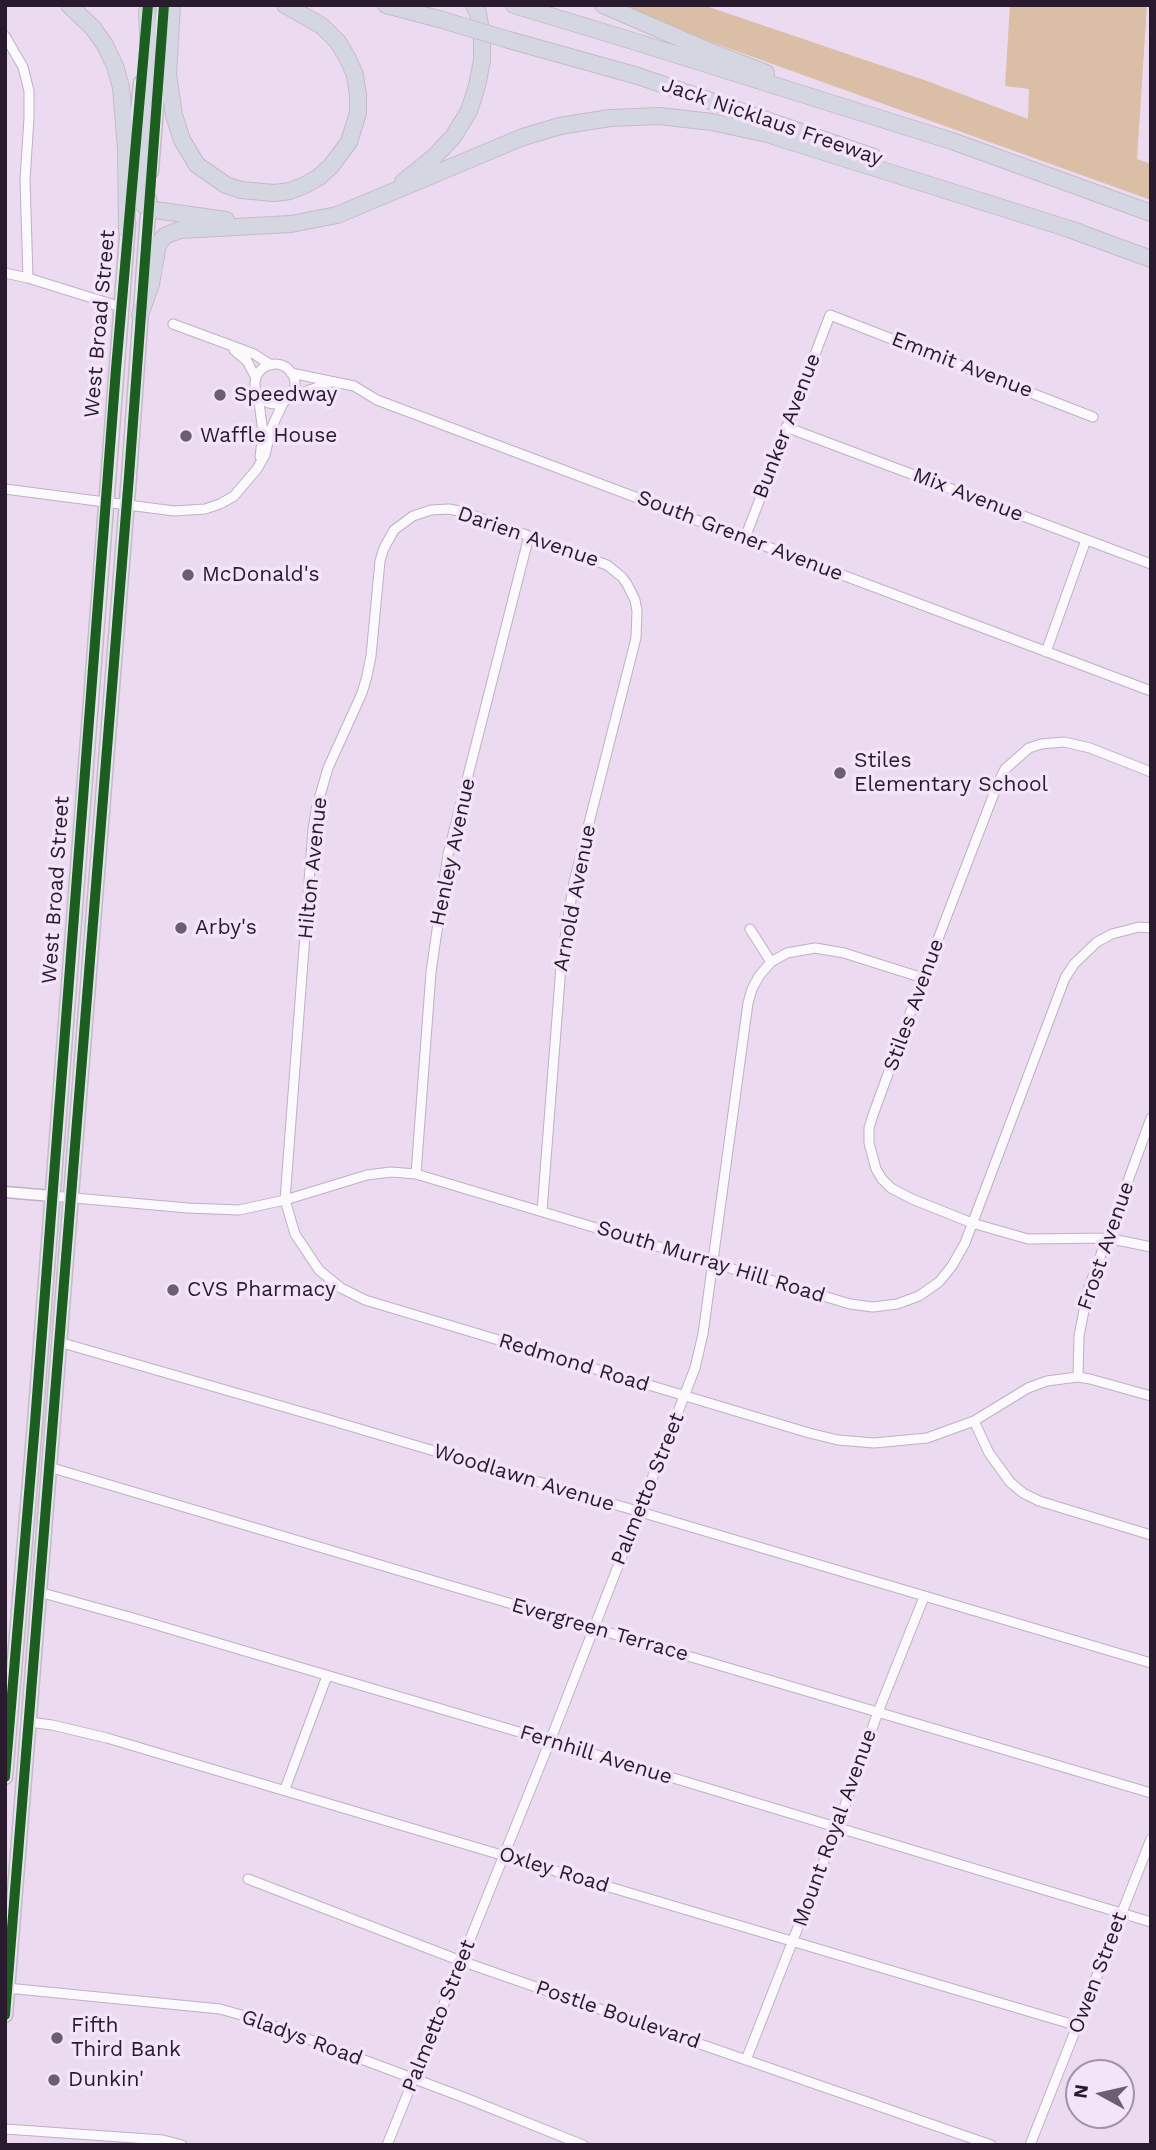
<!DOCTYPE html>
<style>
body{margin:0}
#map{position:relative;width:1156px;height:2150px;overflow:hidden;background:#ebdaf0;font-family:"Work Sans",sans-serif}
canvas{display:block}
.frame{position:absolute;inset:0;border:7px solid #291a2d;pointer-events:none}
.north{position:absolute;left:1065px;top:2059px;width:70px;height:70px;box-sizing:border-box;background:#f4e4f9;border:2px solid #a393a7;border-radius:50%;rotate:278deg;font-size:19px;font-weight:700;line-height:28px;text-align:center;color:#291a2d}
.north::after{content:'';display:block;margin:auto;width:24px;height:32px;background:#6d5d71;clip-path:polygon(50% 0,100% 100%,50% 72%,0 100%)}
</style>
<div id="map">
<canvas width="1156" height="2150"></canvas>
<div class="frame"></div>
<div class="north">N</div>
</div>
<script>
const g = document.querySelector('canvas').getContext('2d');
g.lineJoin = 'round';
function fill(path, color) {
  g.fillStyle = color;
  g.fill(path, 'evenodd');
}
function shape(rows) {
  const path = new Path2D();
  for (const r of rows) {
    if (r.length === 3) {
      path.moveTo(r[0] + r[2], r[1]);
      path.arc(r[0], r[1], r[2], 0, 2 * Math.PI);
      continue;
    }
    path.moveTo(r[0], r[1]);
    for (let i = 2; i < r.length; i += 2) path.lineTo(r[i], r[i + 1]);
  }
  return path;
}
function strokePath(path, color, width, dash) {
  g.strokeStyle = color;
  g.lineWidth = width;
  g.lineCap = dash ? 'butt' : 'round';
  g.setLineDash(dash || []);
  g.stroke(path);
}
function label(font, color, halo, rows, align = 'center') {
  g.font = font + ' "Work Sans",sans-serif';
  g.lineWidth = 7;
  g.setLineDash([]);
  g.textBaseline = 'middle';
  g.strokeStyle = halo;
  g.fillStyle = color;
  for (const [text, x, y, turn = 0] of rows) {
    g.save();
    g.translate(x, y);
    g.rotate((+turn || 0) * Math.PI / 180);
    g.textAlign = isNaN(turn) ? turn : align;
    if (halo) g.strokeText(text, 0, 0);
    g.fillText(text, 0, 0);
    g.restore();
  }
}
const green = shape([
 [614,5,703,5,927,81,1028,119,1029,89,1005,86,1010,5,1147,5,1137,159,1151,164,1151,200,647,19]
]);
const minor = shape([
 [5,36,23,67,29,91,29,118,25,180,28,278],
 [5,273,28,278,121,307],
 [173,324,254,354,271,365],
 [234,350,247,361,256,378],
 [275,384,20],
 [291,373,354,386,377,400,1151,691],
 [258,395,263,432,260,457],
 [291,397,329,383],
 [786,427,1151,564],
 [5,489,174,511,205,509,220,504,234,496,257,469,265,455,271,429,283,403],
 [745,538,830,315,1093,417],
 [1046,652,1086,540],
 [1151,772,1090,748,1064,742,1041,744,1029,748,1005,769,998,783,923,978,873,1115,869,1128,869,1143,876,1169,882,1179,891,1188,912,1199,972,1223,1028,1239,1107,1238,1151,1247],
 [750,929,771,962],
 [416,1174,431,972,448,854,529,536],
 [52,1196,188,1208,239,1210,285,1200,367,1175,391,1172,416,1174,850,1304,873,1307,897,1304,919,1296,939,1282,952,1266,965,1243,1065,978,1074,964,1097,942,1112,934,1139,927,1151,928],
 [542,1211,561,966,567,924,574,882,636,638,637,611,635,600,627,584,622,577,607,565,464,512,449,509,431,510,413,516,394,530,384,548,380,561,371,656,367,676,362,693,328,768,317,806,313,829,285,1200,295,1234,319,1270,341,1288,365,1300,809,1433,838,1440,874,1443,927,1438,974,1421,1028,1388,1047,1381,1062,1379,1078,1377,1090,1379,1151,1396],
 [59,1342,326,1419,1151,1663],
 [1078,1377,1079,1336,1088,1290,1151,1118],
 [974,1421,989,1453,1010,1482,1023,1493,1039,1501,1151,1535],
 [49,1467,1151,1793],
 [39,1592,133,1618,597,1755,1151,1922],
 [29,1722,52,1725,107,1738,1078,2026],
 [285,1789,327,1676],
 [248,1879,461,1961,991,2145],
 [7,1988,220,2009,252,2018,468,2099,583,2145],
 [746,2060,837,1828,878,1712,924,1597],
 [5,2129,163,2140,182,2145],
 [387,2145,550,1741,695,1368,703,1334,748,1003,752,989,759,976,771,962,787,953,815,948,844,953,923,978],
 [1030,2145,1151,1839]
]);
const tertiary = shape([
 [5,1192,52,1196]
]);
const primary = shape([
 [132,171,141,83],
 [151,171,164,5],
 [5,1777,35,1423,128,223],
 [5,2015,129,476,149,199]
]);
const motorway = shape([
 [69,5,93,28,105,45,115,66,121,87,126,149,127,231],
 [172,5,168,74,174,115,182,140,197,165,226,185,241,190,274,193,290,191,305,185,319,177,331,166,349,142,358,113,358,95,355,75,348,59,338,42,322,26,285,5],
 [386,5,439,19],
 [514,5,633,41,952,141,1151,213],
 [603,5,716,54,766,73],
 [147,12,149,56,142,203,148,209,226,220],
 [509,40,638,76,874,157],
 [403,182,434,157,453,137,469,111,477,86,482,60,482,37,478,13,474,5],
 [1069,229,1151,259],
 [140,315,151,284,158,244,165,236,172,233,180,230,291,224,337,215,523,137,560,126,610,118,659,116,712,122,767,134,1079,232]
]);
const motorwayBridge = shape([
 [439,19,509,40]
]);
const cycleway = shape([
 [5,1777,35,1423,116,369,148,5],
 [5,2015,129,476,164,5]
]);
const markers = [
 [220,395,7,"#6d5d71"],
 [186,436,7,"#6d5d71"],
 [188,575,7,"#6d5d71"],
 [840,773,7,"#6d5d71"],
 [181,928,7,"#6d5d71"],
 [173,1290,7,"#6d5d71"],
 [57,2038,7,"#6d5d71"],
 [54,2080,7,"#6d5d71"]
];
const streetNames = [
 ["Jack Nicklaus Freeway",772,122,19],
 ["West Broad Street",100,324,-85],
 ["Emmit Avenue",962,365,21],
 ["Bunker Avenue",787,426,-69],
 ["Mix Avenue",968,495,21],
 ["South Grener Avenue",740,536,21],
 ["Darien Avenue",528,537,19],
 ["Henley Avenue",453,852,-78],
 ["Hilton Avenue",313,868,-84],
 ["West Broad Street",56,890,-86],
 ["Arnold Avenue",575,898,-79],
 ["Stiles Avenue",914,1005,-70],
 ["Frost Avenue",1106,1246,-71],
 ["South Murray Hill Road",711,1262,17],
 ["Redmond Road",574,1363,17],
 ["Woodlawn Avenue",524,1478,17],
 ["Palmetto Street",648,1489,-68],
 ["Evergreen Terrace",600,1630,16],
 ["Fernhill Avenue",596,1755,17],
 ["Mount Royal Avenue",835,1828,-70],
 ["Oxley Road",554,1870,17],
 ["Owen Street",1098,1973,-69],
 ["Postle Boulevard",618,2015,19],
 ["Palmetto Street",439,2016,-68],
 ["Gladys Road",302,2038,20]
];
const poiNames = [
 ["Speedway",234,395],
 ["Waffle House",200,436],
 ["McDonald's",202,575],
 ["Stiles",854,761],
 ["Elementary School",854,785],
 ["Arby's",195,928],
 ["CVS Pharmacy",187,1290],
 ["Fifth",71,2026],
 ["Third Bank",71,2050],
 ["Dunkin'",68,2080]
];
fill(green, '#dabea6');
strokePath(minor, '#bfb0c3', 11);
strokePath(tertiary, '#bfb0c3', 13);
strokePath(primary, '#c5bbc7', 17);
strokePath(motorway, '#c5bbc7', 18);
strokePath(minor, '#fcf9fd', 9);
strokePath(tertiary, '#fcf9fd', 10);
strokePath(primary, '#e4e5ed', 14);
strokePath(motorway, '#d4d7e2', 16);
strokePath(motorwayBridge, '#c5bbc7', 18, []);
strokePath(motorwayBridge, '#d4d7e2', 16);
strokePath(cycleway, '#1b5e20', 10);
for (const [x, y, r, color] of markers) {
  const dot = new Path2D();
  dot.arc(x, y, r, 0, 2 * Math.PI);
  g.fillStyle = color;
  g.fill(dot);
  strokePath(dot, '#f4e4f9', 2.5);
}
label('21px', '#291a2d', '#f4e4f9', streetNames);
label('21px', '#291a2d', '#f4e4f9', poiNames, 'left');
</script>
